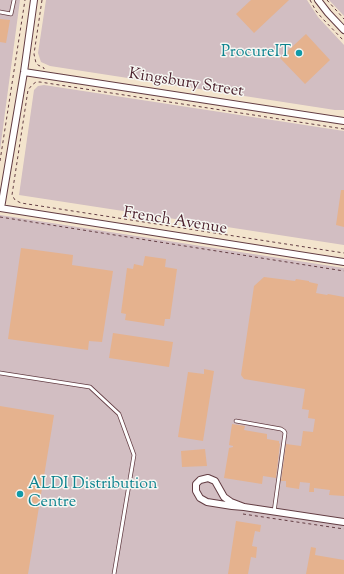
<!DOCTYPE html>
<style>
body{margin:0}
canvas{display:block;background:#f3e4cd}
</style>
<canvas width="344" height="574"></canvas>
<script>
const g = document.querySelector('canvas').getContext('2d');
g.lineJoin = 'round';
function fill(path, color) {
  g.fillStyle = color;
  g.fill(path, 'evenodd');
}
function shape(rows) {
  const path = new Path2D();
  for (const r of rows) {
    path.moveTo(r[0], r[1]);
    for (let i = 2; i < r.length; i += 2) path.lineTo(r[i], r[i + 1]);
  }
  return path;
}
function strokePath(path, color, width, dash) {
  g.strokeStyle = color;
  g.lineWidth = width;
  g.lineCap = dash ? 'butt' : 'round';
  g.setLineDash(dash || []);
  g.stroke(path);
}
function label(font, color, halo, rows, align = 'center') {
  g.font = font + ' "Sorts Mill Goudy",serif';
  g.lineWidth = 3;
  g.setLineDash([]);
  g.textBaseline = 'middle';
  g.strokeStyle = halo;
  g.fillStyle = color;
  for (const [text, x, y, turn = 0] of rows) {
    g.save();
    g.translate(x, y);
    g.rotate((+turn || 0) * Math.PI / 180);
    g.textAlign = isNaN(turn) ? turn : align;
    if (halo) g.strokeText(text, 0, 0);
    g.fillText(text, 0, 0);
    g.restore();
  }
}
const industrial = shape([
 [0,0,20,0,0,150],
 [46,0,307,0,318,17,344,45,344,110,335,110,50,66,41,62,38,53],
 [329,0,344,0,344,16],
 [44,85,344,131,344,245,19,195,34,90,38,86],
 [0,215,344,268,344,574,0,574]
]);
const building = shape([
 [251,0,289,0,254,33,236,14],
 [0,19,10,20,6,43,0,42],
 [306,34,330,60,305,84,280,58],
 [341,190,344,190,344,227,336,225],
 [21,248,73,255,72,265,113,271,102,342,89,341,88,350,8,339],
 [145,256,166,259,165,267,177,269,170,319,165,319,164,326,125,320,126,314,121,313,127,268,133,269,134,264,143,266],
 [264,277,295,281,296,279,309,281,309,282,318,284,316,293,327,295,328,294,344,297,344,496,329,495,330,490,314,488,314,492,309,492,310,483,300,482,299,489,286,487,286,481,281,481,286,444,301,446,303,431,313,432,315,419,308,418,309,410,302,409,305,389,244,379,241,375,254,286],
 [113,333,173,342,169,367,109,358],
 [204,369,214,371,203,441,178,437,188,372,204,374],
 [0,406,54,415,28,574,0,574],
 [232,424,245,426,244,430,267,434,267,439,279,441,279,443,280,444,276,478,263,476,262,484,224,478,229,448,233,447,233,446,229,445],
 [205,449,207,466,182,467,181,451],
 [236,521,261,525,260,532,255,531,252,546,257,547,256,558,251,557,248,574,228,574],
 [311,547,316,548,315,555,344,560,344,574,306,574]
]);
const path = shape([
 [42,0,34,54,36,63,38,65,44,68,44,69],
 [310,0,316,11,322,18,344,41],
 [327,0,344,19],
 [344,129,40,82,36,82,32,85,28,90,12,195,15,200,21,203,344,253],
 [0,161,25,0],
 [0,217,344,271],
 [243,514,344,529]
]);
const lane = shape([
 [0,12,11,14,14,0],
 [0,373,90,387,119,414,134,455,114,574],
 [236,421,281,429,284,431,285,433,274,512]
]);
const street = shape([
 [318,0,328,13,344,30],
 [24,72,344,121],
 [0,208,344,262],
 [1,208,24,72,34,0],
 [244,507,231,502,224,497,215,481,208,478,200,480,196,484,196,491,200,498,207,502,232,506,244,507,344,522]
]);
const markers = [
 [299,53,4,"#0f9aa8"],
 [20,494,4,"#0f9aa8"]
];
const cultureNames = [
 ["ProcureIT",291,53],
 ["ALDI Distribution",28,485,"left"],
 ["Centre",28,503,"left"]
];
const streetNames = [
 ["Kingsbury Street",186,84,9],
 ["French Avenue",175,222,9]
];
fill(industrial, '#d2bec2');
fill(building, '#e5b28e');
strokePath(lane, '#633d43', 4.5);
strokePath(street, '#633d43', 8);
strokePath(path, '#633d43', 1, [3, 3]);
strokePath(lane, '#fff', 3);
strokePath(street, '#fff', 6);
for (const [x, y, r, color] of markers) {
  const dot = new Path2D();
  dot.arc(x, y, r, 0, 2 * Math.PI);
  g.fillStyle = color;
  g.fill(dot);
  strokePath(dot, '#f6f6f2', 1.5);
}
label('16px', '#0d838f', '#f6f6f2', cultureNames, 'right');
label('16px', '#4a1f2b', '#f6f6f2', streetNames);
</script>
